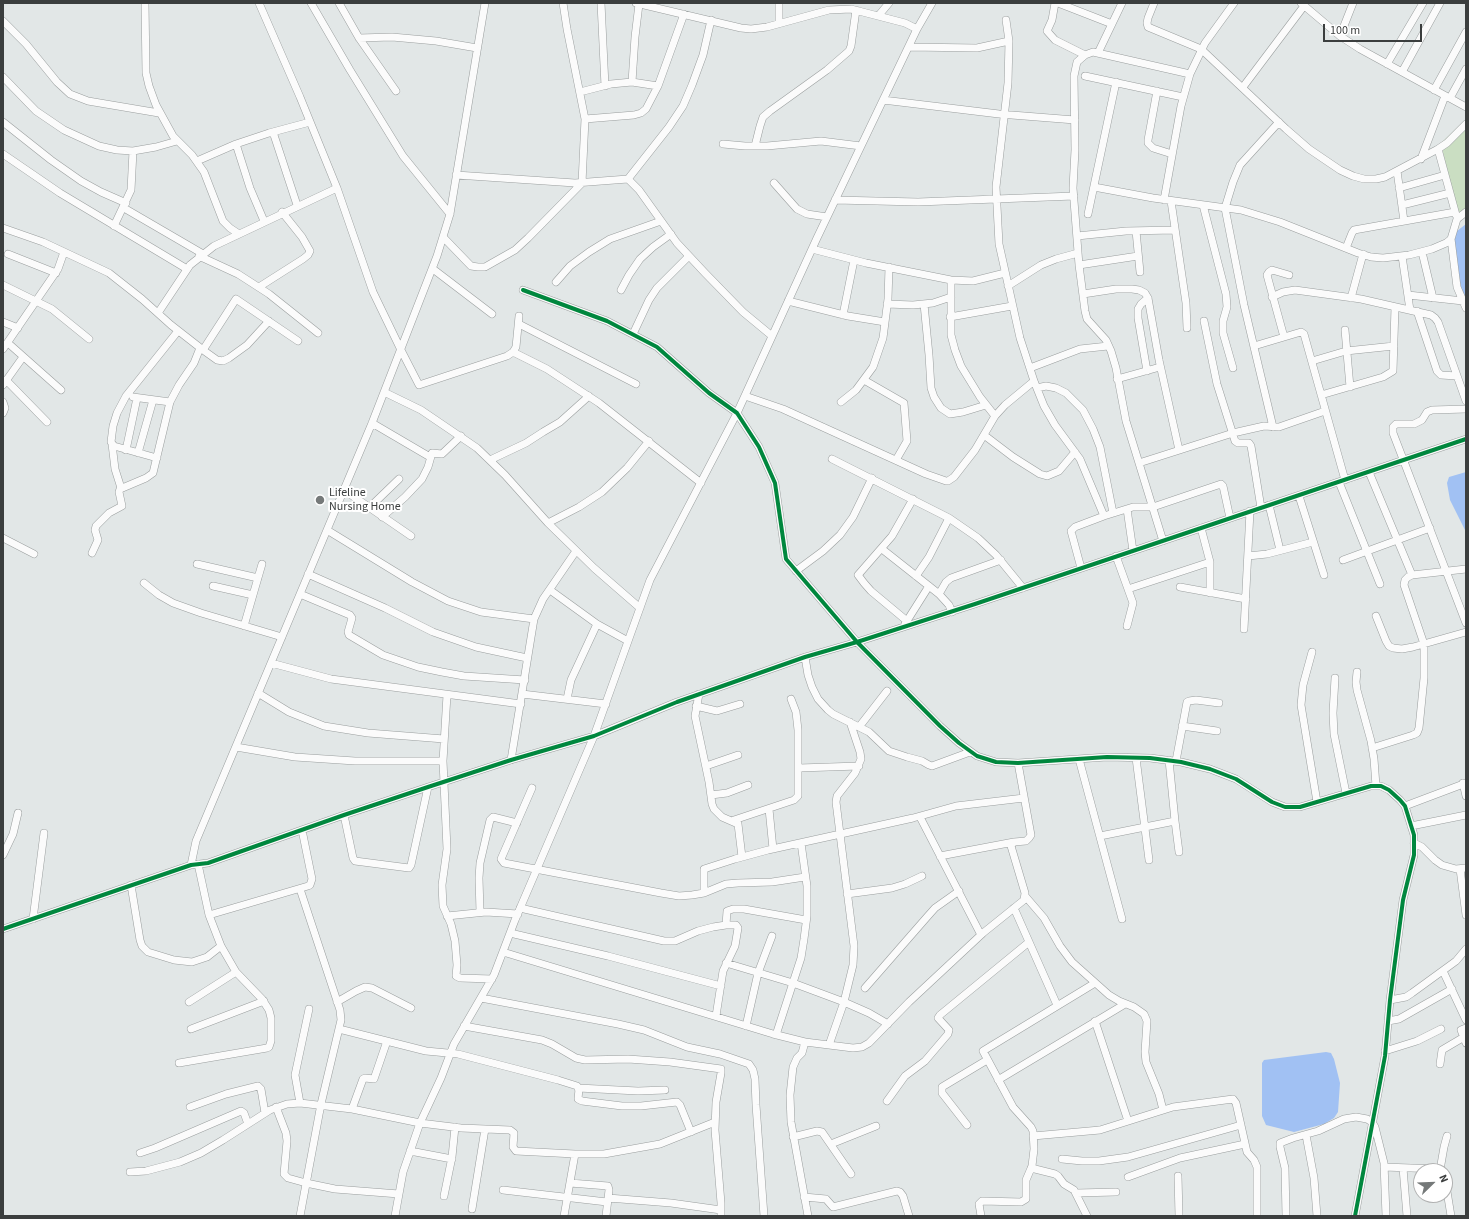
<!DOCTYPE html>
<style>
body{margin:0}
#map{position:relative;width:1469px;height:1219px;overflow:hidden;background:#e2e7e7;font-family:"Source Sans 3",sans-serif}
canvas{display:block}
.frame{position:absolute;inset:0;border:4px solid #3b3e3e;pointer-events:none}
.north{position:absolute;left:1413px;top:1163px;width:40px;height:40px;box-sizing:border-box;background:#fff;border:1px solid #b1b2b2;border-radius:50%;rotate:67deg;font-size:11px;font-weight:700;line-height:16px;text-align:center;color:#3b3e3e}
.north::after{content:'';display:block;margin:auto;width:14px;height:18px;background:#757979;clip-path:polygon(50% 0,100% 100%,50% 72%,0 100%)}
.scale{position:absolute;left:1323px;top:24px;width:99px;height:18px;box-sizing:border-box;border:2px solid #3b3e3e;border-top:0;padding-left:5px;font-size:12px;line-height:14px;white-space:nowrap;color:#3b3e3e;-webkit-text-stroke:3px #fff;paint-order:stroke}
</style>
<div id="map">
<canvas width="1469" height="1219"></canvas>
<div class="frame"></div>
<div class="north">N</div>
<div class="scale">100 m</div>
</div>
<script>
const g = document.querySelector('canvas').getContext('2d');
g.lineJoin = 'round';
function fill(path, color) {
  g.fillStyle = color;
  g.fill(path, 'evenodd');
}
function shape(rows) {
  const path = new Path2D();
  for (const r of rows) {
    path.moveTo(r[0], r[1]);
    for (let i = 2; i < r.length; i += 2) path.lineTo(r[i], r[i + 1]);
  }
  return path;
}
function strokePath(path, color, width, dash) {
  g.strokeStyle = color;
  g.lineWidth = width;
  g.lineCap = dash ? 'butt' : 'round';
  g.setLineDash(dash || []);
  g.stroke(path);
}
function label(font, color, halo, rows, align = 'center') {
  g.font = font + ' "Source Sans 3",sans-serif';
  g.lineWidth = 4;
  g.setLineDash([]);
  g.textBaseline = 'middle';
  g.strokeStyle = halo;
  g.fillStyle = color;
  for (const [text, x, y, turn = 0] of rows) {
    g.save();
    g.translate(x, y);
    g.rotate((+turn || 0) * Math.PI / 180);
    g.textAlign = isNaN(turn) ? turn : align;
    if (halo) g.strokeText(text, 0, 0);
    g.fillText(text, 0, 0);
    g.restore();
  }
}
const green = shape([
 [1466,119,1466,211,1456,212,1441,143]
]);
const water = shape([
 [1466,224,1466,304,1462,293,1453,245,1457,231],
 [1466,472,1466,532,1450,500,1447,483,1449,477],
 [1326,1052,1331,1053,1334,1059,1340,1083,1338,1112,1334,1118,1324,1124,1294,1132,1266,1125,1262,1116,1262,1063,1264,1060]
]);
const minor = shape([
 [145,3,146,73,149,86,156,105,173,136,192,155,204,172,223,221,230,228,239,234],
 [259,3,300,97,337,188,373,292,401,350,419,385,507,356,513,352,516,347,519,316],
 [311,3,350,70,403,156,450,214],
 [339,3,359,38,396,91],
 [601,3,605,86],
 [636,3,741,28,751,29,767,27,829,10,851,9,905,23,917,29],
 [779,3,779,23],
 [1055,3,1052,20,1047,31,1055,40,1085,55],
 [1058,3,1112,24],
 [1154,3,1148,18,1147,23,1148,27,1201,49,1286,129,1309,149,1340,170,1353,176,1364,179,1376,179,1385,177,1438,149,1447,143,1466,124],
 [1301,3,1340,36,1360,49,1466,107],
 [879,15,889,3],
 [1006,20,1009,41,1008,83,996,187,999,244,1020,338,1034,381,1044,406,1055,425,1080,459,1104,516],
 [3,21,26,44,57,82,70,94,88,101,159,113],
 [1340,36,1353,3],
 [359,38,392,37,436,41,477,48],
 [909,47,977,48,1009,41],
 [1098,53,1122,3],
 [1387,64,1423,3],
 [1402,72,1440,3],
 [1085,76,1183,97],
 [3,77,36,111,64,130,99,146,117,150,133,151,156,147,177,141],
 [632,82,635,37,639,4],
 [1243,87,1304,6],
 [1434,90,1466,32],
 [1157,91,1148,140,1148,143,1153,148,1172,154],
 [580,92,611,84,632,82,658,86],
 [1450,98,1466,69],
 [883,100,999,114,1075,120],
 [585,119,634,115,641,113,646,109,658,86,684,14],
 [3,122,51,160,81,181,101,192,126,203],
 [273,132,297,205],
 [236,144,250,188,264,221],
 [723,144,745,146,767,146,821,141,861,146],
 [755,146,760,126,763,117,770,111,827,70,849,51,851,46,856,10],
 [1438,149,1456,215],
 [3,154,60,193,187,269],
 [1421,159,1445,96],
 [197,161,236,144,269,133,310,122],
 [1397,171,1404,221],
 [456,175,575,183,628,179,639,190,677,243,705,273,743,312,772,336],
 [628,179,669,127,683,106,692,85,703,55,711,20],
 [774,183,797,209,807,214,827,217],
 [1094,187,1153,198,1241,210,1280,222,1358,253,1371,257,1383,258,1409,255,1432,249,1446,243,1451,239,1457,219,1466,212],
 [1399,188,1445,175],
 [835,200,918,202,1074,196],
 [1164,200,1181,106,1190,74,1205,43,1234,3],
 [1171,201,1186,303,1187,328],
 [1203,205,1226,294,1227,307,1223,321,1223,333,1233,368],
 [1402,205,1450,193],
 [124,208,203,254],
 [1088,214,1116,82],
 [114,226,131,190,133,151],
 [3,228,43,242,109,273,142,299,171,325,203,350,236,299,298,341],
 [1136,231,1140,272],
 [1077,236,1126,231,1175,230],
 [443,237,471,266,478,267,485,267,515,250,528,238,582,183,585,119,567,29,563,3],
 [1451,239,1457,287,1466,308],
 [1346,248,1352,233,1354,230,1455,212],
 [812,249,866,263,951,280,973,281,1005,273],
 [1422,252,1433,298],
 [8,254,56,273],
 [199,256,238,274,269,294,318,333],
 [1402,256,1410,310],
 [1079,265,1138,256],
 [433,269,492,314],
 [951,280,951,335,955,350,961,366,980,397,995,416],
 [556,282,570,266,589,252,610,239,661,221],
 [3,285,52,309,89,339],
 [1008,286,1041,265,1056,259,1078,253],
 [259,287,303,259,308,255,310,251,302,237,282,212],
 [523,290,607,321,657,347,709,393,737,413,759,447,775,483,786,559,857,642,940,726,959,743,977,756,996,762,1018,763,1107,757,1150,758,1181,762,1210,769,1236,779,1272,802,1285,807,1300,807,1371,786,1381,786,1389,790,1400,800,1405,806,1414,835,1414,855,1403,900,1390,1000,1385,1056,1355,1216],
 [621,290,629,275,640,259,653,247,671,234],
 [1083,294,1116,289,1132,289,1139,290,1145,293,1148,298,1159,360,1179,450],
 [1408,295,1463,301],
 [1272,297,1283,292,1295,290,1361,299,1431,315,1435,318,1438,322,1466,401],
 [1351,298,1363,254],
 [788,301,848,316,885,322],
 [887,304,913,305,933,303,951,297],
 [924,304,929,355,931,388,934,397,941,408,950,414,963,412,986,405],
 [1417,311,1437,371,1441,375,1457,376],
 [158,313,190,265,214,246,337,188],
 [843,315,854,260],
 [950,317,1012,306],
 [1204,321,1217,384,1235,441,1238,443,1249,443,1251,446,1261,508],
 [3,322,18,328],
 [519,324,636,384],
 [1345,330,1350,387],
 [633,334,649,300,657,288,689,256],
 [1284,337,1267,275,1269,272,1272,270,1289,275],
 [8,343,61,390],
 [1254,346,1301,332,1304,334,1345,480],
 [3,349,58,269,64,252],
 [203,350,217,360,223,361,229,358,247,345,269,321],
 [513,352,547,369,599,403,701,483],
 [1312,361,1346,351,1394,346],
 [1030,368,1080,349,1108,346],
 [1147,371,1138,318,1138,309,1141,304,1148,298],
 [1117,379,1160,367],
 [6,380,47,422],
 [864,380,904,403,907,441,896,460],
 [3,385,23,357],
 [1037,388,1046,386,1056,388,1066,393,1083,410,1093,429,1100,447,1113,513],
 [384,392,421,410,477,448,505,475,548,523,594,568,640,608],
 [1321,395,1383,377,1393,371,1395,307],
 [745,396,783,409,926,474,946,481,948,481,954,477,975,450,995,416,1005,405,1034,381],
 [133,397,170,402],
 [3,402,5,408,3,413],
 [841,402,856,390,873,367,883,338,888,299,889,267],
 [1466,409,1432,410,1427,412,1422,420,1414,424,1396,424,1393,427,1393,433,1466,623],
 [372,423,430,457],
 [1273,427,1244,305,1225,208,1233,182,1240,165,1279,122],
 [984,435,1013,457,1040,474,1047,476,1059,471,1075,452],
 [112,444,115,469,121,488],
 [126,450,137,398],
 [138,453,153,400],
 [157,458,114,446,111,442,113,426,117,413,126,396,178,331],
 [832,459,949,518,978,538,996,555,1023,588],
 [490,460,526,443,543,432,560,422,589,396],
 [1139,463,1233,433,1264,426,1279,427,1325,411],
 [1369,472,1412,575],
 [1339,482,1380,584],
 [344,490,411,536],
 [1299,496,1324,575],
 [1269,505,1280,550],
 [369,508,399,479],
 [1127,509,1133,551],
 [382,517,405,497,422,479,428,467,432,453,442,454,461,436],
 [548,523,579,507,602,492,627,468,649,441],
 [1201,528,1210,562,1210,593],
 [327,530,412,582,448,601,481,612,534,619],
 [3,538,34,554],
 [1163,541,1126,421,1116,368,1111,351,1106,340,1087,319,1085,311,1079,265,1073,188,1075,150,1074,76,1077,62,1085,55,1093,52,1190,74],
 [882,549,939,594,949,605,952,612],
 [92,553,98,540,95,530,96,526,109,513,122,506,119,492,120,489,146,478,153,473,170,402,179,385,194,363,200,348],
 [1116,556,1133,603,1127,626],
 [1248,556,1267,554,1313,542],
 [1343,560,1430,528],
 [197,564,258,578],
 [1081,568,1071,531,1075,527,1104,516,1133,507,1153,507,1221,484,1223,486,1230,518],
 [796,571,823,551,840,535,853,517,872,478],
 [308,574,385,608,433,632,476,647,527,658],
 [916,576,929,557,949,518],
 [144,583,159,595,173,603,201,613,282,637],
 [213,586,253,595],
 [1180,587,1246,599],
 [1128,589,1210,562],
 [550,590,597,624,628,641],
 [300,594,350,615,352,618,348,632,349,635,383,655,418,667,442,672,464,676,525,680],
 [939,594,946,582,951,578,1001,560],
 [1376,616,1386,641,1389,646,1393,648,1402,649,1413,647,1466,632],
 [907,621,871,591,864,583,858,575,892,536,913,499],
 [905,624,929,586],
 [244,626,262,564],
 [1244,629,1250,511],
 [1312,652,1303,685,1301,705,1317,802],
 [805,657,808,675,812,687,818,699,828,710,833,714,869,732,889,751,907,757,922,761,929,765,932,766,970,752],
 [271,663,331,679,521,704],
 [1357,672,1356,682,1357,690,1371,741,1374,759,1376,786],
 [1335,678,1333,713,1334,734,1346,793],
 [258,693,289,712,324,726,368,733,444,739],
 [522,694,606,704],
 [699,694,695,716,709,782,712,804,714,809,722,817,738,824,742,857],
 [447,695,443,761,447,849,442,885,443,906,451,924,455,941,457,965,456,976,460,978,492,979],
 [567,699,571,680,597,624],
 [696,706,717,711,740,704],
 [1182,726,1217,731],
 [859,727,887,691],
 [236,747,295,757,355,761,443,761],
 [1372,748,1413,735,1417,733,1419,728,1424,678,1424,644,1404,585,1405,580,1408,577,1412,575,1466,569],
 [1136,758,1149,860],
 [1079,759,1122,919],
 [511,760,534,619,543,599,576,551],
 [1176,761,1187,702,1189,701,1196,700,1219,703],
 [706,766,738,755],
 [799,768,859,766],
 [1463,783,1466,796],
 [532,788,501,859,504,863,661,893,679,896,692,895,704,893,726,884,738,883,772,882,805,877],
 [711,795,727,793,748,785],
 [1405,806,1466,783],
 [769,809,773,849],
 [344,815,353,858,355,861,409,868,411,865,428,787],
 [920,817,981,935],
 [731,821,794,800,798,796,798,730,796,712,791,699],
 [1175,821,1179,852],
 [1411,826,1466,815],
 [1100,836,1175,821,1169,760],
 [1414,843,1422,847,1435,860,1442,865,1456,869,1466,868],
 [3,855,13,834,18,813],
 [940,856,1014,842],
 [191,865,196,841,372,423,437,256,450,214,485,3],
 [1460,869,1466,915],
 [131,885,140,940,142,946,148,952,174,960,192,962,207,957,221,946],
 [704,893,704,869,735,859,768,850,913,818,956,806,1024,798],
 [847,894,892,888,905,884,922,876],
 [1026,897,1044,918,1060,946,1072,962,1109,995,1119,1001,1134,1007,1144,1014,1147,1021,1145,1052,1146,1062,1159,1094,1163,1110],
 [520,908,664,941,675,941,698,931,713,927,726,925,736,925,738,928,735,946,723,971,716,1016],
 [1014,908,1057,1005],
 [480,912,479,878,480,863,490,820,493,817,517,823],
 [209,915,308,886,310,885,312,879,302,830],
 [447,916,486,912,518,914],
 [33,919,44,833],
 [726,925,727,911,733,909,744,909,806,920],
 [3,929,191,865,208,863,344,815,428,787,511,760,594,736,677,702,805,657,857,642,975,604,1466,439],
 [510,933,608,956,721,986],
 [503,952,773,1034,805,1042,853,1048,862,1047,869,1043,909,1002,983,933,1024,900,1025,893,1011,846,1014,842,1026,841,1029,838,1031,835,1018,763],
 [726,963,793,983,844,1002,869,1013,888,1024],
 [1443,971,1466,1020],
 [865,988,927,917,935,908,959,891],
 [481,998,618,1024,644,1030,687,1047,720,1054,749,1064,753,1070,755,1079,756,1105,764,1216],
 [1390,1000,1406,997,1412,993,1456,961,1466,949],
 [189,1002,236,972],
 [337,1002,356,991,365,987,372,988,411,1008],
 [1095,1021,1128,1121],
 [1388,1021,1399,1019,1452,989],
 [464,1026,542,1040,552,1044,576,1058,585,1060,628,1059,670,1062,721,1069,721,1073,716,1102,715,1130,721,1203,721,1216],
 [746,1026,758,973,772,936],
 [1466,1028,1461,1030,1466,1043],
 [191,1029,264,1001],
 [339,1029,426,1051,458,1054,558,1080,577,1086,579,1089,578,1099,582,1101,622,1106,641,1106,677,1102,680,1105,691,1132],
 [776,1035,801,958,804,939,807,916,807,886,801,843],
 [805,1042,802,1053,797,1058,793,1067,790,1095,791,1122,808,1216],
 [829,1045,844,1002,853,965,854,946,836,802,837,796,855,773,861,759,860,752,850,722],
 [1385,1051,1417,1041,1441,1029],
 [179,1063,267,1048,269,1047,271,1041,271,1018,269,1010,262,999,236,972,221,946,209,915,198,864],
 [1440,1064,1442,1050,1464,1037],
 [998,1080,1125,1004],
 [578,1088,638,1091,665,1090],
 [887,1101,905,1076,925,1061,948,1034,949,1030,938,1018,940,1015,1029,942],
 [300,1103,295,1075,309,1009],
 [190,1107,226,1094,258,1086,261,1089,265,1113],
 [276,1107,286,1133,287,1141,284,1174,288,1178,306,1183,335,1189,399,1194],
 [352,1109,363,1079,365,1078,374,1079,387,1041],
 [967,1125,942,1093,942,1087,987,1060],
 [1306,1135,1314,1178,1317,1216],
 [1033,1136,1100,1130,1173,1107,1233,1099,1236,1103,1247,1152,1254,1160,1257,1167,1257,1216],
 [793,1137,817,1131,822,1132,851,1174],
 [831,1144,876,1126],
 [410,1151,452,1159],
 [140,1153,155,1148,241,1111,244,1113,248,1124],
 [1062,1159,1082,1161,1099,1161,1128,1157,1241,1125],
 [1384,1167,1438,1169,1442,1171],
 [1031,1168,1055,1174,1058,1176,1064,1184,1074,1190,1087,1216],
 [1403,1168,1407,1216],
 [1440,1170,1444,1147,1447,1136],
 [130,1172,146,1171,180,1162,201,1153,223,1140,270,1110,287,1104,300,1103,352,1109,420,1123,461,1128,510,1130,514,1133,513,1147,516,1151,575,1154,604,1154,660,1144,715,1122],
 [1178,1176,1179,1216],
 [1128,1177,1180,1158,1245,1144],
 [1445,1179,1451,1216],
 [570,1183,608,1186,609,1190,606,1216],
 [503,1190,607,1202],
 [1077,1193,1116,1192],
 [444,1196,452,1157,455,1127],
 [804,1197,826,1199,833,1207,897,1191,900,1192,903,1196,909,1216],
 [608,1198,671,1203,721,1210],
 [472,1209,485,1129],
 [300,1216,321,1104,341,1020,340,1010,300,889],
 [395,1216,403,1172,420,1123,441,1078,454,1044,494,975,515,920,594,736,650,580,737,413,817,238,917,29,932,3],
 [564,1216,575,1154],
 [981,1216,979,1204,982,1201,1021,1202,1026,1199,1026,1180,1032,1166,1034,1149,1033,1131,1031,1127,1013,1107,983,1051,1095,983],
 [1286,1216,1285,1168,1280,1147,1280,1143,1293,1138,1318,1131,1344,1119,1356,1117,1367,1119,1372,1122,1375,1127,1384,1163,1386,1216]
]);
const cycleway = shape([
 [523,290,607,321,657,347,709,393,737,413,759,447,775,483,786,559,857,642,940,726,959,743,977,756,996,762,1018,763,1107,757,1150,758,1181,762,1210,769,1236,779,1272,802,1285,807,1300,807,1371,786,1381,786,1389,790,1400,800,1405,806,1414,835,1414,855,1403,900,1390,1000,1385,1056,1355,1216],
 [3,929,191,865,208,863,344,815,428,787,511,760,594,736,677,702,805,657,857,642,975,604,1466,439]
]);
const markers = [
 [320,500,5,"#757979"]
];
const poiNames = [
 ["Lifeline",329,493],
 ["Nursing Home",329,507]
];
fill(green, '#cadec2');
fill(water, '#a1c1f3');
strokePath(minor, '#9a9e9e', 8);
strokePath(minor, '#fbfbfb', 7);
strokePath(cycleway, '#00873e', 4);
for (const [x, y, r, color] of markers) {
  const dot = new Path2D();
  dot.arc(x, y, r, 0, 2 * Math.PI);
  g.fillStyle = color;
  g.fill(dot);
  strokePath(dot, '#fff', 1.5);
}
label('12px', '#3b3e3e', '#fff', poiNames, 'left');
</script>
